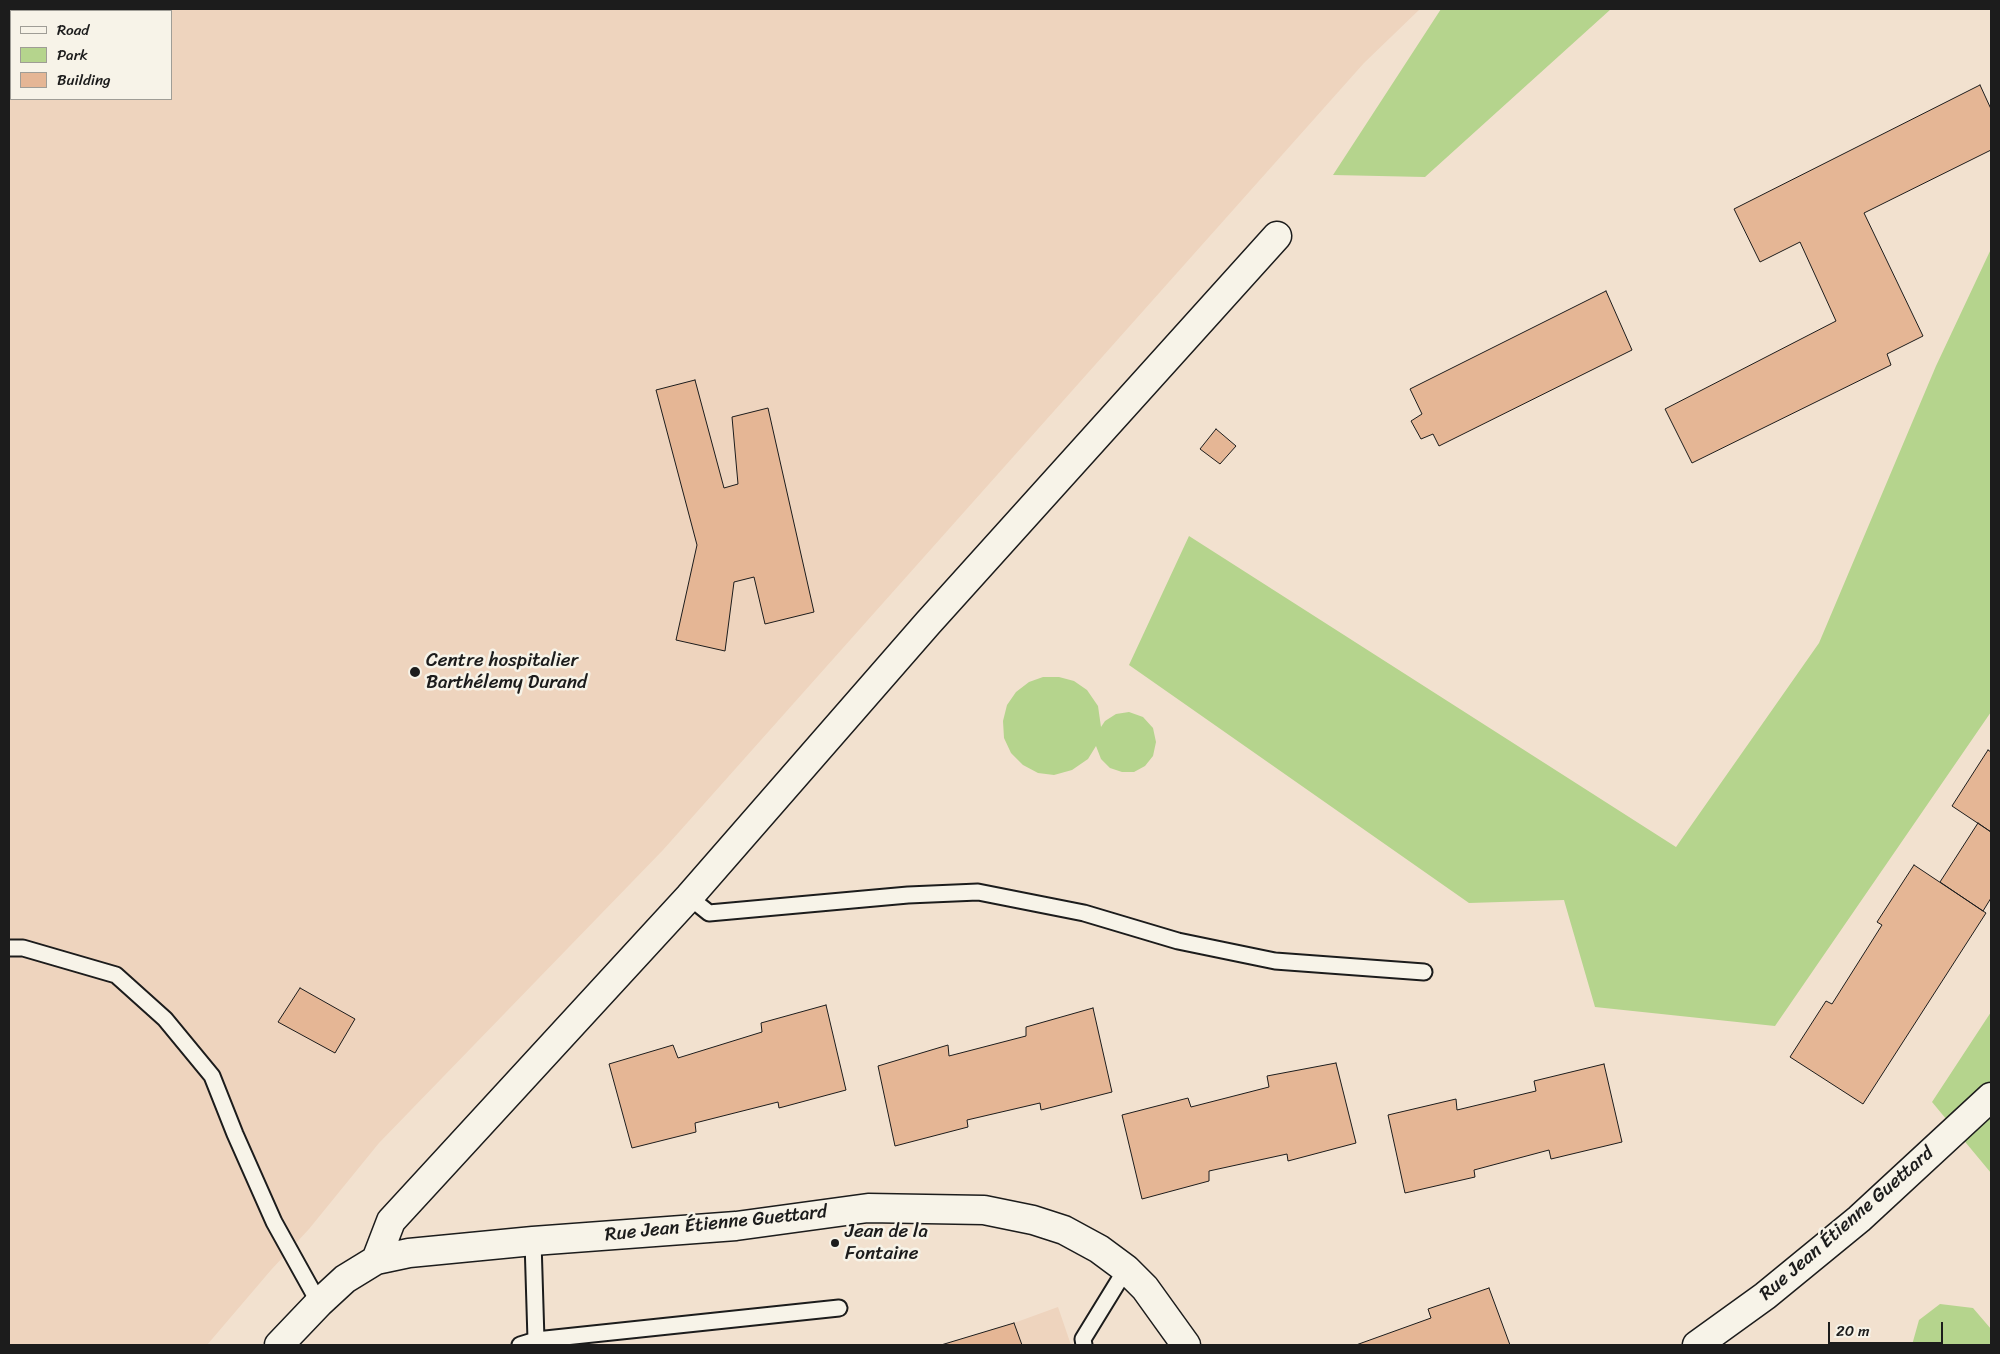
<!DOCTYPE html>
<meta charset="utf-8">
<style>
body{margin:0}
#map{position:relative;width:2000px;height:1354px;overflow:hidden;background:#f2e1cf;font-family:Sriracha,sans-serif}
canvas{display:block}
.frame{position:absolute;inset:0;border:10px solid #1c1c1c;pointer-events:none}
.legend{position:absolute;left:10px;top:10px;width:162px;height:90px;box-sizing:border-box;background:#f7f3e8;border:1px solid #9f9d96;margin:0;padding:6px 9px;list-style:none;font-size:15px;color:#1c1c1c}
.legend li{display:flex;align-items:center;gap:10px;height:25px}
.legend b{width:25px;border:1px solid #9f9d96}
.scale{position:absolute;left:1828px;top:1322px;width:115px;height:22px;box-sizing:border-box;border:2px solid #1c1c1c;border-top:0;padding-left:6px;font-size:15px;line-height:18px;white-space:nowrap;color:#1c1c1c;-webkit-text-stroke:4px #f7f3e8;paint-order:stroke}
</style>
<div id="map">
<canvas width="2000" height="1354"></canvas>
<div class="frame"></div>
<ul class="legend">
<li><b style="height:6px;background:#f7f3e8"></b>Road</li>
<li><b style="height:14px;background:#b5d48d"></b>Park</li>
<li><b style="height:14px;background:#e5b695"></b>Building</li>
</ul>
<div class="scale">20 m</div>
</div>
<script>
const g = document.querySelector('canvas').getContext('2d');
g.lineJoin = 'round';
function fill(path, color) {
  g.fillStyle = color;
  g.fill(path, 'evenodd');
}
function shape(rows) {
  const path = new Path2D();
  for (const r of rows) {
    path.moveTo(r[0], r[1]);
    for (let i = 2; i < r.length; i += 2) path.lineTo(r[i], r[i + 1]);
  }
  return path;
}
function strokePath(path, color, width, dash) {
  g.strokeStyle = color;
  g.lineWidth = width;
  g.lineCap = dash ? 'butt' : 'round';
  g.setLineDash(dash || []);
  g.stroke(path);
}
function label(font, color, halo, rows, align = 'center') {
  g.font = font + ' Sriracha,sans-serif';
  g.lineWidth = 5;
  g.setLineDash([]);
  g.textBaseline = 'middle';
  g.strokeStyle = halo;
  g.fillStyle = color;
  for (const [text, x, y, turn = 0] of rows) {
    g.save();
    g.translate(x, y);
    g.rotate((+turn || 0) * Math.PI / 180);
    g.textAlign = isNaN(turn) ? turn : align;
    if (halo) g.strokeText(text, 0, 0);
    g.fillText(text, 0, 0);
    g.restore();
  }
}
const built = shape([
 [9,9,1420,9,1364,63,663,850,379,1143,309,1229,271,1270,207,1345,9,1345],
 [11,11,171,11,171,99,11,99],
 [1058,1307,1071,1345,941,1345,1014,1323]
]);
const green = shape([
 [1441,9,1611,9,1425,177,1333,175],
 [1991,249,1991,712,1775,1026,1595,1007,1564,900,1469,903,1129,665,1189,536,1676,847,1819,643,1936,366],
 [1043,677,1059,677,1074,681,1087,690,1098,706,1101,727,1105,721,1116,714,1129,712,1143,717,1153,728,1156,742,1153,756,1145,766,1134,772,1122,772,1110,768,1101,759,1096,746,1088,759,1072,770,1054,775,1038,773,1023,765,1011,753,1004,738,1003,721,1007,705,1016,692,1029,682],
 [1991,1012,1991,1173,1932,1102],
 [1940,1304,1973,1308,1991,1329,1991,1345,1912,1345,1919,1320]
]);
const building = shape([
 [9,9,15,9,20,11,11,11,11,29,9,28,9,9],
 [60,9,82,9,81,11,58,11,60,9],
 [1980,85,1991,109,1991,150,1864,213,1923,336,1887,354,1891,365,1692,463,1665,409,1836,321,1800,242,1760,262,1734,209,1980,85],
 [1606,291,1632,350,1439,446,1433,434,1421,439,1411,421,1422,414,1410,389,1606,291],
 [695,380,724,488,738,484,732,417,768,408,814,612,765,624,754,577,734,582,725,651,676,640,697,545,656,390,695,380],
 [1216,429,1236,446,1220,464,1200,449,1216,429],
 [1988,750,1991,752,1991,832,1952,806,1988,750],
 [1978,823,1991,832,1991,898,1983,911,1940,882,1978,823],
 [1914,865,1986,913,1863,1104,1790,1057,1826,1001,1832,1004,1882,925,1877,922,1914,865],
 [300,988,355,1019,335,1053,278,1022,300,988],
 [826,1005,846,1090,779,1108,778,1102,695,1123,696,1132,632,1148,609,1064,673,1045,678,1058,762,1032,761,1023,826,1005],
 [1093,1008,1112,1092,1041,1110,1040,1103,967,1120,968,1127,895,1146,878,1066,948,1045,949,1056,1026,1036,1026,1027,1093,1008],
 [1336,1063,1356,1143,1288,1161,1287,1154,1209,1171,1209,1181,1142,1199,1122,1115,1188,1098,1191,1107,1269,1087,1267,1076,1336,1063],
 [1604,1064,1622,1142,1551,1159,1549,1150,1474,1170,1475,1177,1405,1193,1388,1115,1456,1099,1457,1110,1536,1091,1534,1081,1604,1064],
 [1489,1288,1510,1345,1356,1345,1431,1318,1428,1309,1489,1288],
 [1014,1323,1022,1345,941,1345,1014,1323]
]);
const lane = shape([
 [689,897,709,913,908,895,978,892,1084,913,1178,941,1275,961,1424,972],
 [9,948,23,948,116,975,165,1019,212,1076,235,1134,274,1222,319,1303],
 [536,1340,839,1308],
 [520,1345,536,1340,533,1241],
 [1084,1345,1083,1339,1126,1269]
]);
const street = shape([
 [376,1260,391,1221,689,897,928,623,1277,236],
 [279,1345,319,1303,345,1279,376,1260,409,1253,533,1241,736,1226,868,1208,984,1210,1033,1220,1064,1230,1099,1249,1126,1269,1145,1288,1186,1345],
 [1697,1345,1765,1296,1859,1219,1991,1097]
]);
const markers = [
 [415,672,6,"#1c1c1c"],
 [835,1243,5,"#1c1c1c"]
];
const poiNames = [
 ["Centre hospitalier",426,661],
 ["Barthélemy Durand",426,683],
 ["Jean de la",845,1232],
 ["Fontaine",845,1254]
];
const streetNames = [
 ["Rue Jean Étienne Guettard",716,1224,-6],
 ["Rue Jean Étienne Guettard",1847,1224,-41]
];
fill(built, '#eed4be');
fill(green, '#b5d48d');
fill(building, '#e5b695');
strokePath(building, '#1c1c1c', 1);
strokePath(lane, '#1c1c1c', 19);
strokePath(street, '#1c1c1c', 31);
strokePath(lane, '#f7f3e8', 15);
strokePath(street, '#f7f3e8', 28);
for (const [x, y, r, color] of markers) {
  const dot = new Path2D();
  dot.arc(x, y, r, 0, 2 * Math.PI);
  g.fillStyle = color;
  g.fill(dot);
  strokePath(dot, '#f7f3e8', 2);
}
label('19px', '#1c1c1c', '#f7f3e8', poiNames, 'left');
label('19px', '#1c1c1c', '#f7f3e8', streetNames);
</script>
